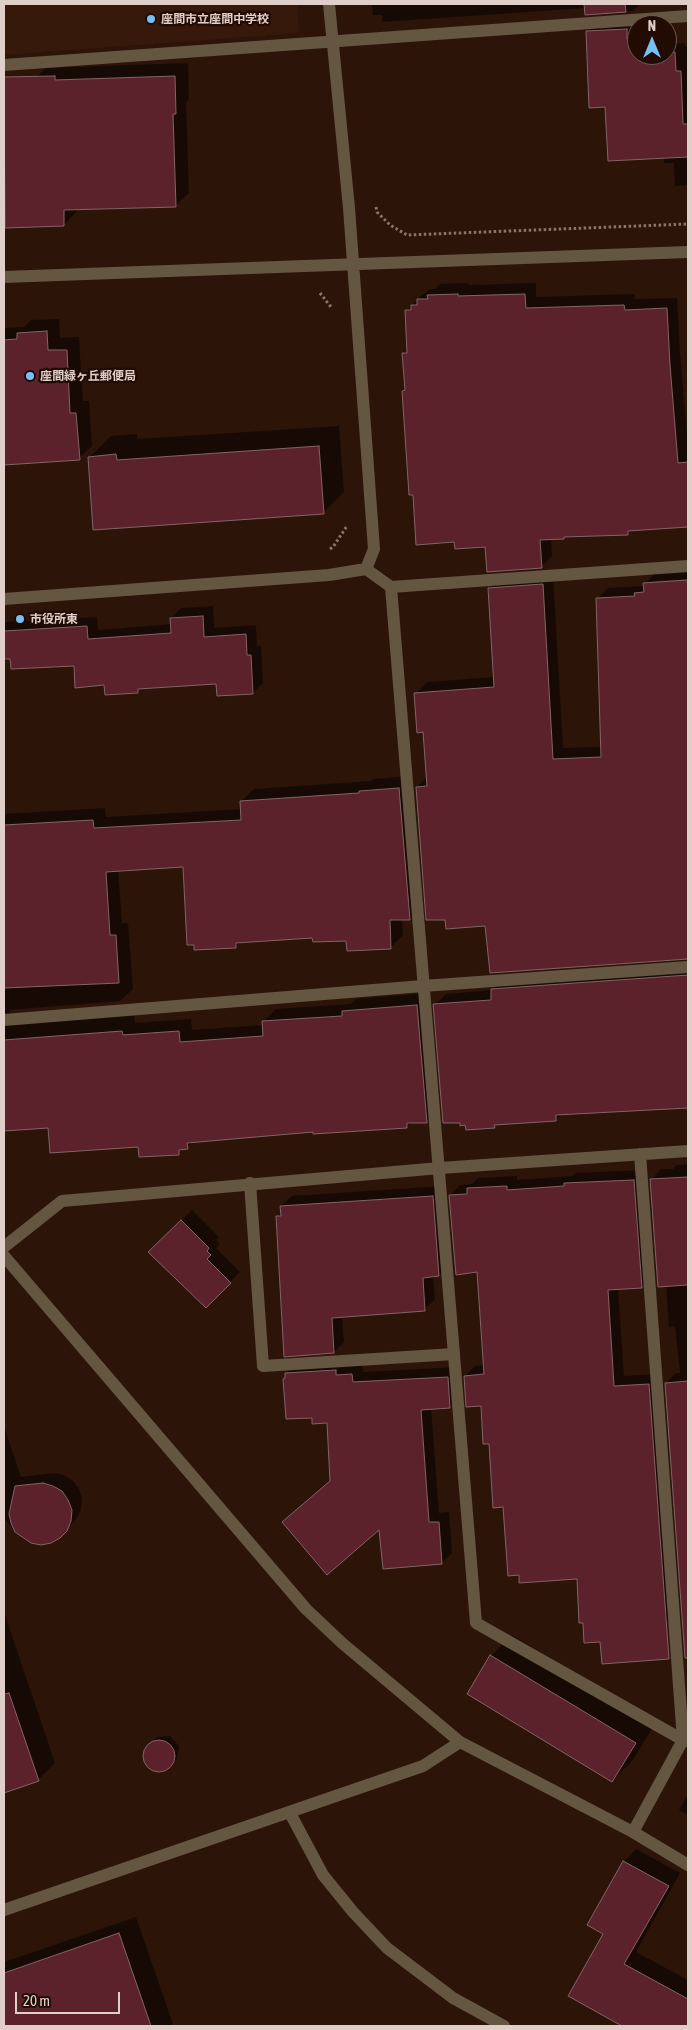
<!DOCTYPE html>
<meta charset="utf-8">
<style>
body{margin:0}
#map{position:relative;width:692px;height:2030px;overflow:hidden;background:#2c1409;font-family:"Asap Condensed",sans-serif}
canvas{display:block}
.frame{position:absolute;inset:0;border:5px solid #e0cfc8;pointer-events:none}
.north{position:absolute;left:627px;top:15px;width:50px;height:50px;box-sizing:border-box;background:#210b03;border:1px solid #6d5952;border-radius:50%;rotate:0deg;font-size:14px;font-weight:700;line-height:20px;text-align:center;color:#e0cfc8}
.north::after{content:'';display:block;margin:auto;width:18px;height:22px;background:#76c0f7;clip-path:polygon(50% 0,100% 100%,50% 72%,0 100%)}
.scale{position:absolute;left:15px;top:1992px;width:105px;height:22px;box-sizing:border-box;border:2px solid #e0cfc8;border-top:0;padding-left:6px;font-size:15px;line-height:18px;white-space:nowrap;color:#e0cfc8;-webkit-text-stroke:4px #210b03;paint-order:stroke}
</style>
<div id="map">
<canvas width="692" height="2030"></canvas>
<div class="frame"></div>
<div class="north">N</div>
<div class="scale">20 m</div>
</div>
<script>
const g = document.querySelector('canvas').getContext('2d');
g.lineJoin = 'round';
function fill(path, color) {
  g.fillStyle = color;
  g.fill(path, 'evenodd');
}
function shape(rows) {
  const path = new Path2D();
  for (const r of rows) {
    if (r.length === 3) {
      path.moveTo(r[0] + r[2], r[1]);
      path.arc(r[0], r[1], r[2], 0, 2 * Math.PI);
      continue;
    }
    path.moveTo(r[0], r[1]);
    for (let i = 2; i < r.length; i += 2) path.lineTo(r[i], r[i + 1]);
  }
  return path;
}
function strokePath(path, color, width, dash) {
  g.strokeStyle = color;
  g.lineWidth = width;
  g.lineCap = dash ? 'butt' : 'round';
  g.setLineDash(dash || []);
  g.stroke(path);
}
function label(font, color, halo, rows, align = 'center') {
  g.font = font + ' "Asap Condensed","Noto Sans JP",sans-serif';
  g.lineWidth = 4.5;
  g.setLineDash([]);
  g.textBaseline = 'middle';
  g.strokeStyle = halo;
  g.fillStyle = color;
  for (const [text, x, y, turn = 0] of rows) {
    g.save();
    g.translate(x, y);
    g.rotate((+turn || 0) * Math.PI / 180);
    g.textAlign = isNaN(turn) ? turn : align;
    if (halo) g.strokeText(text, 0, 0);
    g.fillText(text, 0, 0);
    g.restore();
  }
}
const built = shape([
 [4,4,297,4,299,33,4,55]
]);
const shadow = shape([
 [372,4,640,4,633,11,586,14,586,8,382,22,382,15,373,15],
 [597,22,637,25,637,55,667,55,667,44,685,43,685,46,688,46,688,185,675,186,674,163,664,163,664,157,606,106,587,32],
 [188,63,189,99,186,103,189,193,175,206,77,208,77,211,64,225,4,226,4,118,31,172,32,81,46,68],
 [468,283,469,285,536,283,536,297,635,294,635,299,677,298,680,353,688,445,688,525,632,529,628,534,565,536,551,539,552,556,541,567,486,546,455,541,414,494,403,391,406,389,403,354,408,349,407,310,423,294,430,289,435,289,440,284],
 [59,319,60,338,79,337,83,401,89,401,92,446,79,458,4,464,4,330,6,328,24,327,31,320],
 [339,426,344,492,323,513,90,457,111,436,137,434,137,439],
 [688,570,688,579,653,581,651,584,688,581,688,958,491,972,486,925,417,787,428,776,424,731,416,693,427,682,494,677,489,589,500,578,553,574,563,748,602,747,597,599,608,588,643,586,656,572],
 [213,606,214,628,256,625,257,646,261,646,263,683,253,693,218,682,141,688,138,692,105,684,75,664,4,658,4,622,97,617,98,630,172,624,171,618,181,608],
 [411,776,422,906,410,919,402,919,403,935,390,948,347,940,313,937,241,941,236,947,184,866,118,870,122,923,128,923,133,989,120,1001,9,1010,13,1015,134,1007,135,1023,191,1019,192,1030,263,1025,263,1022,276,1009,351,1004,356,999,429,993,439,1109,426,1122,411,1122,406,1127,314,1131,195,1141,178,1153,49,1127,4,1130,4,814,105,808,106,817,242,809,241,801,254,789,371,781,373,779],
 [688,965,688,1106,562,1114,556,1120,497,1123,494,1127,435,1005,446,994,492,990,503,979],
 [688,1164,688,1623,684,1623,666,1383,676,1373,680,1373,675,1326,669,1327,666,1285,651,1180,661,1169,673,1169,677,1165],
 [643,1170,651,1277,641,1287,618,1288,624,1376,658,1374,676,1614,666,1624,602,1641,578,1577,520,1574,482,1404,465,1376,475,1366,485,1365,478,1271,450,1195,460,1185,472,1184,478,1178,517,1176,517,1180,572,1176,576,1173],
 [443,1186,449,1265,439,1275,433,1276,435,1299,424,1310,342,1316,344,1342,334,1352,277,1217,282,1212,281,1206,292,1196],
 [192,1210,219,1237,216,1240,220,1244,216,1248,240,1272,206,1307,150,1252],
 [296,1363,362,1364,363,1372,457,1367,460,1396,450,1407,431,1408,439,1513,449,1512,452,1553,442,1563,380,1528,284,1522,331,1480,328,1422,313,1416,286,1377,286,1373],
 [4,1426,21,1477,54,1473,64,1475,73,1481,79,1489,82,1499,81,1509,77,1518,59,1537,31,1542,23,1538,4,1519],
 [4,1612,55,1763,38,1780,4,1792],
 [512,1635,656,1722,633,1760,612,1781,491,1656],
 [170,1736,179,1746,177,1759,161,1771,153,1770,143,1759,145,1749,157,1737],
 [688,1794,688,1815,679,1810],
 [636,1849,680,1873,636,1952,688,1980,688,2026,624,2026,570,1996,605,1934,624,1862],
 [136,1917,173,2024,171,2026,4,2026,4,1962]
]);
const building = shape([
 [584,4,625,4,626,12,585,15,584,4],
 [627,29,627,39,635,39,636,55,667,55,667,53,675,52,676,71,681,71,683,124,688,124,688,157,608,161,605,107,589,108,586,31,627,29],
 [55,76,55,80,175,76,176,114,173,114,176,207,64,210,64,226,5,228,4,77,55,76],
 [458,294,458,296,525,294,526,308,624,305,625,310,667,308,670,365,678,463,688,462,688,527,628,531,628,535,564,537,564,539,540,540,542,568,487,572,485,547,455,549,454,542,416,545,413,495,409,495,402,391,405,390,402,353,407,353,405,310,411,310,411,305,417,305,417,299,428,299,427,295,458,294],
 [47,331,48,350,67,350,70,413,76,413,80,460,4,465,4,340,17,339,17,333,47,331],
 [319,446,324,514,93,530,88,457,116,454,117,460,319,446],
 [688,580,688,959,490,973,485,926,446,929,445,920,426,920,416,787,427,786,423,732,417,733,414,693,494,687,488,588,543,584,553,759,601,757,596,598,635,596,634,593,644,592,643,583,688,580],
 [203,616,204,637,246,634,247,655,251,655,253,694,217,696,216,684,138,689,138,693,105,695,104,685,75,688,74,666,11,669,10,659,4,659,4,631,87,626,88,639,171,633,170,618,203,616],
 [399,788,410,920,390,920,391,949,347,951,346,941,313,942,312,938,236,943,236,948,194,950,194,945,187,945,183,867,106,872,110,935,116,935,119,983,4,988,4,825,93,820,94,828,241,820,240,801,359,793,359,791,399,788],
 [688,975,688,1108,556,1115,556,1121,494,1125,495,1128,466,1130,465,1125,460,1126,460,1123,443,1123,433,1004,491,1000,491,989,688,975],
 [417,1005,427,1123,407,1123,407,1128,313,1134,313,1132,187,1143,188,1149,179,1150,179,1155,139,1157,138,1147,50,1153,48,1128,4,1131,4,1040,122,1031,123,1035,179,1031,180,1042,263,1036,262,1021,342,1016,342,1011,417,1005],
 [688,1177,688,1285,658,1287,650,1179,688,1177],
 [634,1180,642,1288,608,1290,614,1386,649,1384,669,1659,602,1664,600,1642,584,1643,583,1623,579,1623,577,1579,519,1583,519,1575,508,1576,503,1507,493,1508,489,1444,483,1444,481,1406,466,1407,464,1376,484,1374,477,1272,456,1275,449,1195,467,1194,467,1188,507,1186,507,1190,564,1186,564,1183,634,1180],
 [433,1196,439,1276,423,1278,425,1311,332,1318,334,1353,284,1357,276,1216,281,1216,280,1206,433,1196],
 [181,1220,209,1248,207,1251,211,1255,207,1259,231,1283,206,1308,148,1252,181,1220],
 [336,1370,336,1375,352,1374,353,1382,448,1377,450,1408,421,1410,429,1522,439,1522,442,1564,383,1569,379,1530,327,1575,282,1522,330,1481,327,1423,312,1424,312,1418,286,1419,283,1379,285,1378,285,1373,336,1370],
 [688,1381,688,1658,685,1658,665,1383,688,1381],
 [43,1483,53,1486,62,1491,68,1500,72,1510,71,1521,67,1531,60,1538,51,1543,41,1545,31,1543,15,1532,11,1523,9,1514,15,1486,43,1483],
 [490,1655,636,1743,612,1782,467,1694,490,1655],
 [9,1693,39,1781,4,1793,4,1694,9,1693],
 [159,1756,16],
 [623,1861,669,1886,624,1964,688,1999,688,2026,622,2026,568,1996,603,1934,587,1925,623,1861],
 [119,1933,151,2026,4,2026,4,1973,119,1933]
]);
const path = shape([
 [376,207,377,212,390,225,407,235,688,224],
 [320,293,331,307],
 [330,549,333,547,347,526]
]);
const service = shape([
 [250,1183,263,1366,454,1354]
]);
const minor = shape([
 [4,65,688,16],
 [366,569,391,587,688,566],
 [391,587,476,1623,683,1740,633,1832],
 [4,1020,423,986,688,967],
 [640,1154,683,1740,688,1741],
 [4,1247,62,1201,440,1168,688,1151],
 [460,1742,633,1832,688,1865]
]);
const tertiary = shape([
 [4,277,688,252],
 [4,599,329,575,366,569,374,549,349,208,329,4],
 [4,1256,306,1609,342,1643,460,1742,423,1766,4,1910],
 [290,1813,323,1875,353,1912,387,1948,453,1998,504,2026]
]);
const markers = [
 [151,19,5,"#76c0f7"],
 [30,376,5,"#76c0f7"],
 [20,619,5,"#76c0f7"]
];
const poiNames = [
 ["座間市立座間中学校",161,19],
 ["座間緑ヶ丘郵便局",40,376],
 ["市役所東",30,619]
];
fill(built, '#37190b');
fill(shadow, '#0007');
fill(building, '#5b222c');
strokePath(building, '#846366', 1);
strokePath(path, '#89756c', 3, [2.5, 2.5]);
strokePath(service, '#655641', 12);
strokePath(minor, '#655641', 12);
strokePath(tertiary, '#655641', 12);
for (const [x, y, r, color] of markers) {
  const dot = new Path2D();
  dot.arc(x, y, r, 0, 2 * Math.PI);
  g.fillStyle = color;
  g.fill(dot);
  strokePath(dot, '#210b03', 2);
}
label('bold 12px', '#e0cfc8', '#210b03', poiNames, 'left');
</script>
